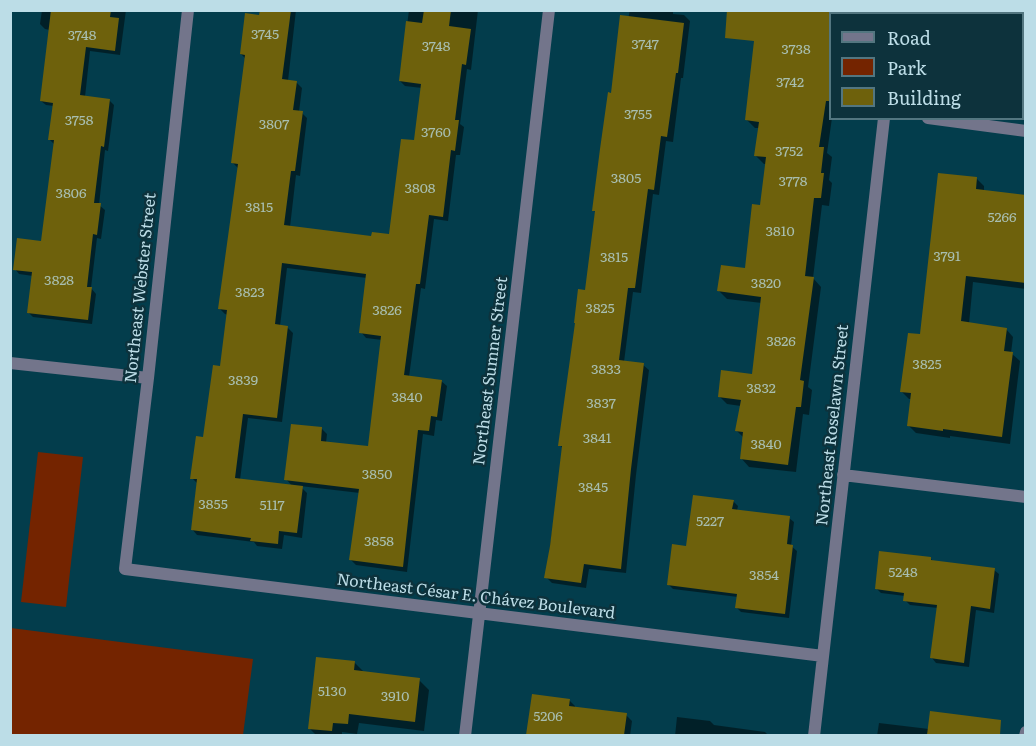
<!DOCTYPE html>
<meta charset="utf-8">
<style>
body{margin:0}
#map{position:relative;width:1036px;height:746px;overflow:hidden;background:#033d4c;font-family:Literata,serif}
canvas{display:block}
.frame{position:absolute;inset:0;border:12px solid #bcdde7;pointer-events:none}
.legend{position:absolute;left:829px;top:12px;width:195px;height:108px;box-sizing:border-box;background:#0d323c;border:2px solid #537680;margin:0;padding:8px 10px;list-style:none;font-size:18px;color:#bcdde7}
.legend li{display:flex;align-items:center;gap:12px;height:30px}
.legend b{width:30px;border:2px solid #537680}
</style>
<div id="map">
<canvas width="1036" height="746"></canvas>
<div class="frame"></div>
<ul class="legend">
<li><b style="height:8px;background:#73758b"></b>Road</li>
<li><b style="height:16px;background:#742400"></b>Park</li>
<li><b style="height:16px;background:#6e610c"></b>Building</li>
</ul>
</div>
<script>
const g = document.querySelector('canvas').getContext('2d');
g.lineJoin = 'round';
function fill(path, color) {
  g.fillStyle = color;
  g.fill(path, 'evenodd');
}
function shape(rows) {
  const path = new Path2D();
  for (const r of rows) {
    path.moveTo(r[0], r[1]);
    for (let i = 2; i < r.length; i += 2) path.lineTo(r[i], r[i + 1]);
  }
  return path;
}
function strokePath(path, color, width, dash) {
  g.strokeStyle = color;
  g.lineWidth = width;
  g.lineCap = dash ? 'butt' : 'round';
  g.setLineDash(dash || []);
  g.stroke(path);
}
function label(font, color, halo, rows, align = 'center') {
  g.font = font + ' Literata,serif';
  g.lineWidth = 5;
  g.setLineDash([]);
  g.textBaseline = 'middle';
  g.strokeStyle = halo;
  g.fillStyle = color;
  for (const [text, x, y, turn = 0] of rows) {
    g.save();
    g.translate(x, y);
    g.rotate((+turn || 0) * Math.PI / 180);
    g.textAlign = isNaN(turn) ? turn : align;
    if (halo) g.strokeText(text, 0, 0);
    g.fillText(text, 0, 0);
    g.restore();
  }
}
const green = shape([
 [38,452,83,457,66,607,21,602],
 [11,628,253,659,243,735,11,735]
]);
const shadow = shape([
 [42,10,126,10,120,55,90,51,85,97,109,100,114,105,108,151,105,150,99,205,105,210,101,239,97,238,91,288,96,294,92,324,33,317,28,312,33,276,19,274,15,269,43,242,54,144,49,139,54,106,46,105,41,101,50,30,45,29,40,24],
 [261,10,296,10,288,81,297,83,302,88,299,112,302,113,307,118,300,176,296,175,290,227,373,238,390,236,415,142,422,88,405,86,400,81,409,10,478,10,471,70,467,69,460,124,464,127,460,155,456,155,448,221,434,219,425,289,421,288,409,377,441,381,447,386,442,421,436,420,434,436,423,434,407,572,356,565,351,560,360,493,300,486,307,493,302,538,284,535,282,549,257,546,254,542,197,535,192,529,197,483,192,478,204,439,222,368,228,315,225,314,220,309,239,169,233,163,246,59,241,54,261,17],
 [287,268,367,278,361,332,366,338,382,340,369,448,326,443,327,434,322,429,286,479,293,487,240,480,248,418,282,422,293,333,287,327,280,326],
 [630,10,673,10,673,14,684,15,690,21,683,78,681,78,673,142,666,141,659,195,653,194,641,293,633,292,624,362,643,365,649,370,636,475,626,573,589,569,586,588,552,583,546,577,563,449,560,445,586,292,596,212,594,211,612,94],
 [949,10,1026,10,1026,74,1022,71,1022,14,949,14],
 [830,34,830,118,832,118,827,153,832,157,829,180,832,183,829,206,822,205,813,278,821,287,808,387,812,390,809,415,803,414,796,472,749,467,741,458,744,438,737,431,741,406,727,404,719,396,753,376,762,303,727,299,719,291,746,270,761,207,767,164,764,164,755,155,759,128,755,128,746,119],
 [977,179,984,186,984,191,1026,197,1026,289,973,282,969,324,1006,329,1013,337,1011,353,1020,361,1010,444,950,436,950,438,916,433,909,426,912,399,909,399,901,391],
 [733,501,738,506,737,511,789,518,794,522,791,546,797,551,789,618,741,612,737,608,738,597,673,589,669,585,688,548],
 [931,559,934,562,994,570,999,574,994,613,976,610,969,667,936,663,932,658,938,608,910,605,905,600,905,596,881,593,876,588],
 [354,662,365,673,419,680,429,690,424,731,359,723,357,734,342,732,342,736,317,736,309,728],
 [533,695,569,700,575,706,575,708,626,715,632,721,630,736,528,736],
 [677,717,710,721,714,725,765,732,769,736,675,736],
 [963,721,961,736,877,736,879,723,929,729]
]);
const building = shape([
 [51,10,111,10,110,17,119,18,115,51,86,47,80,95,110,99,104,147,101,146,94,203,101,203,97,235,93,234,87,287,92,287,88,320,27,313,32,272,13,270,17,238,41,241,54,140,48,140,53,103,40,101],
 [260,10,291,10,282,79,297,81,293,110,303,111,295,171,291,171,284,225,371,236,372,232,389,234,401,139,414,140,421,84,399,81,406,21,422,23,424,10,451,10,449,26,471,29,466,65,462,64,455,120,459,120,455,151,451,150,443,217,429,215,420,284,416,284,404,375,442,380,437,417,431,416,429,431,418,430,403,567,349,560,359,489,284,480,291,424,322,427,321,441,368,446,381,336,359,333,366,274,282,263,275,324,288,326,277,418,243,414,235,478,303,486,297,533,279,531,278,544,250,541,251,538,191,530,197,479,190,479,196,436,203,437,213,365,220,366,227,310,218,309,238,164,231,163,245,55,240,54,245,13,259,15],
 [727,10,831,10,831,101,826,101,819,147,824,147,821,173,824,173,821,198,814,198,805,276,814,277,800,380,804,381,801,407,796,407,788,465,740,459,743,432,735,431,741,400,718,397,721,370,752,374,761,297,717,291,721,265,745,268,752,204,760,205,766,157,754,156,759,122,745,120,754,41,725,38],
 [620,15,684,23,678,73,676,73,667,137,661,136,654,190,648,189,635,288,628,288,619,360,644,363,631,469,621,569,584,564,581,583,544,578,550,546,562,446,558,446,575,323,574,323,578,289,585,290,595,211,592,211,600,149,608,92,611,93],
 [938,173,977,177,976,189,1026,195,1026,283,966,276,961,321,1007,328,1004,351,1013,352,1002,437,943,429,943,431,907,426,911,393,900,392,908,333,920,334],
 [693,495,734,500,732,509,790,516,787,544,793,545,785,614,735,608,737,594,667,585,672,544,686,546],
 [879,551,931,557,931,560,995,568,990,609,971,606,964,663,930,658,937,605,903,601,904,593,875,589],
 [316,657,355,661,354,670,420,678,415,722,349,714,348,724,333,723,332,731,308,729],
 [532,694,570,699,569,706,627,713,624,735,526,735],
 [930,711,1001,720,1000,735,927,735]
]);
const street = shape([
 [188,10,148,378,125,569,823,656],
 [896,14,896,10],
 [928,118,1026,131],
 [10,363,148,378],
 [843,475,1026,497],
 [465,736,549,10],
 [814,736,884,118],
 [1025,736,1026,732]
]);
const numberNames = [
 ["3745",265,35],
 ["3748",82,36],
 ["3747",645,45],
 ["3748",436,47],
 ["3738",796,50],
 ["3742",790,83],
 ["3755",638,115],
 ["3758",79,121],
 ["3807",274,125],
 ["3760",436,133],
 ["3752",789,152],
 ["3805",626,179],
 ["3778",793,182],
 ["3808",420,189],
 ["3806",71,194],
 ["3815",259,208],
 ["5266",1002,218],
 ["3810",780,232],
 ["3791",947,257],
 ["3815",614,258],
 ["3828",59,281],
 ["3820",766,284],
 ["3823",250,293],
 ["3825",600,309],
 ["3826",387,311],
 ["3826",781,342],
 ["3825",927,365],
 ["3833",606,370],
 ["3839",243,381],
 ["3832",761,389],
 ["3840",407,398],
 ["3837",601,404],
 ["3841",597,439],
 ["3840",766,445],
 ["3850",377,475],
 ["3845",593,488],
 ["3855",213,505],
 ["5117",272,506],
 ["5227",710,522],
 ["3858",379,542],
 ["5248",903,573],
 ["3854",764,576],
 ["5130",332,692],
 ["3910",395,697],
 ["5206",548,717]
];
const streetNames = [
 ["Northeast Webster Street",141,288,-84],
 ["Northeast Sumner Street",491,371,-83],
 ["Northeast Roselawn Street",833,425,-84],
 ["Northeast César E. Chávez Boulevard",476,597,7]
];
fill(green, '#742400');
fill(shadow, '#0007');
fill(building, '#6e610c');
strokePath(street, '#73758b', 12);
label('14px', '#a8beb0', null, numberNames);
label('16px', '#bcdde7', '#0d323c', streetNames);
</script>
